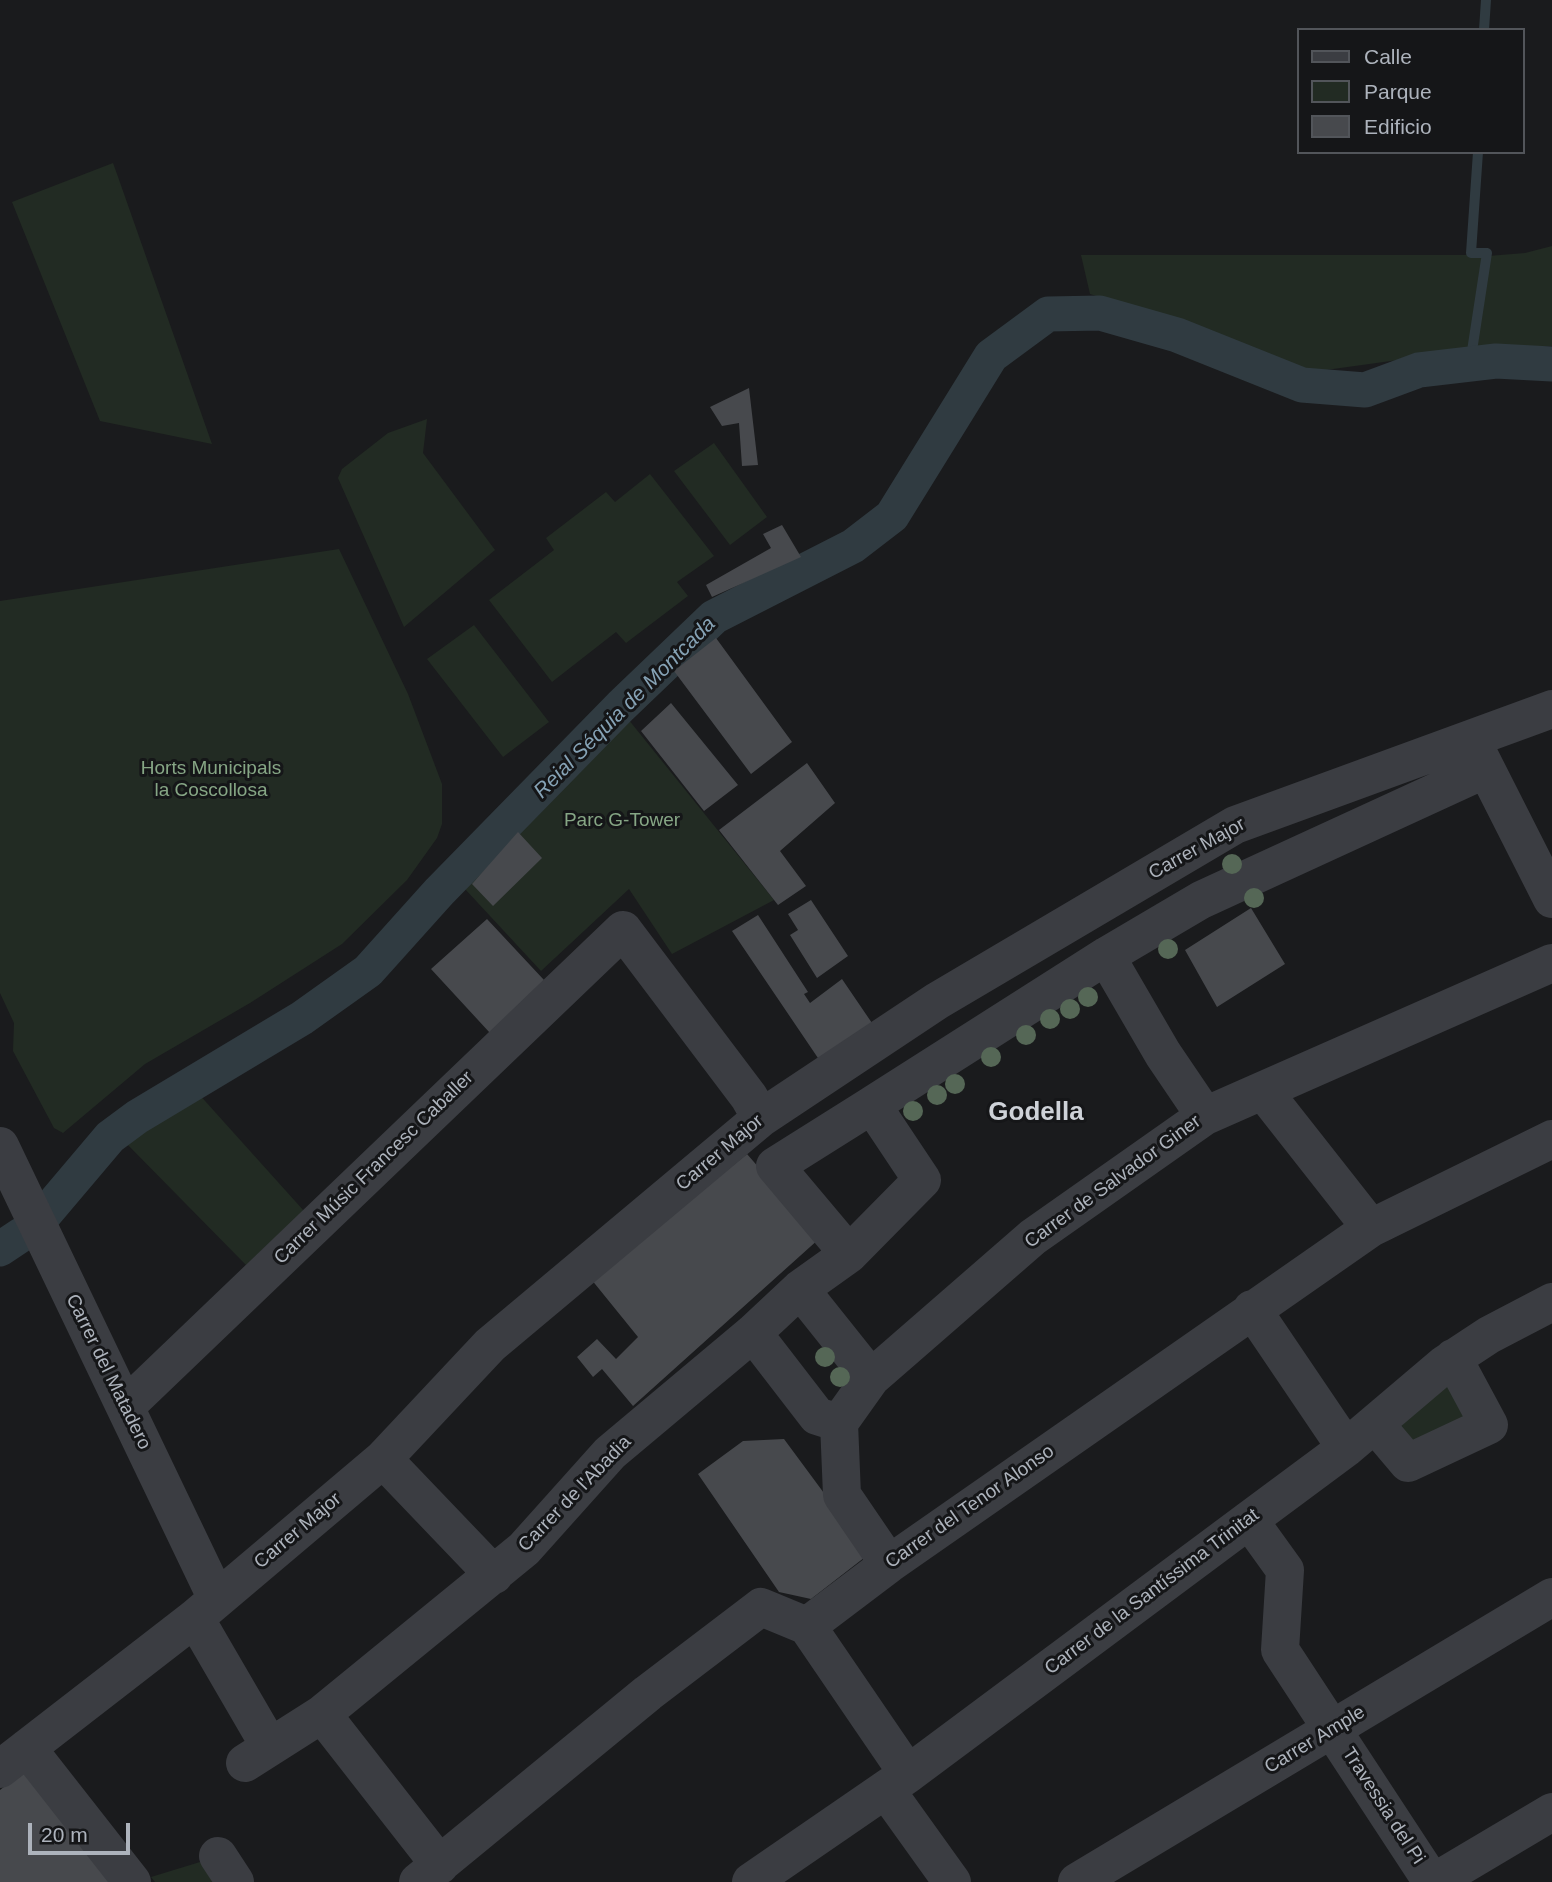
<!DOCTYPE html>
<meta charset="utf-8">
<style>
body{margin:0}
#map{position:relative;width:1552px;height:1882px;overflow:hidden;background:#1a1b1d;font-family:Helvetica,sans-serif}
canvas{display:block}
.legend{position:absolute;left:1297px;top:28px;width:228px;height:126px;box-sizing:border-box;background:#151618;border:2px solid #52555a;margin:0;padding:9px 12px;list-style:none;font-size:21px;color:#adb3bc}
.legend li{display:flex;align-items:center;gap:14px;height:35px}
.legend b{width:35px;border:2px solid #52555a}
.scale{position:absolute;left:28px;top:1823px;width:102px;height:32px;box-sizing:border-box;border:4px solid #adb3bc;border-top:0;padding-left:9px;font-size:21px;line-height:24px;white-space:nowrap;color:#adb3bc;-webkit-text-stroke:5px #151618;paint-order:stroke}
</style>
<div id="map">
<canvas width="1552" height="1882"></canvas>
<ul class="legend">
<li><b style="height:9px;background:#3b3d42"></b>Calle</li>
<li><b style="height:19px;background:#222b23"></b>Parque</li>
<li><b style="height:19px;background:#47494d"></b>Edificio</li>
</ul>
<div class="scale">20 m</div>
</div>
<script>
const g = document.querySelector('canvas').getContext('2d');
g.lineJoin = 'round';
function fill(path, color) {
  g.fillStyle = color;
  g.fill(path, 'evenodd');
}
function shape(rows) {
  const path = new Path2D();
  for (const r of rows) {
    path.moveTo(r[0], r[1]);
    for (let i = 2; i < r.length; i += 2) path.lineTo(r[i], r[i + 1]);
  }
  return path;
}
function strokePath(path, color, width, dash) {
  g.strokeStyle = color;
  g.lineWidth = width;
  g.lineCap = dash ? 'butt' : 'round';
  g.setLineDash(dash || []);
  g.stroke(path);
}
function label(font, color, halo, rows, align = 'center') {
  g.font = font + ' Helvetica,sans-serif';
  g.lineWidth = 6;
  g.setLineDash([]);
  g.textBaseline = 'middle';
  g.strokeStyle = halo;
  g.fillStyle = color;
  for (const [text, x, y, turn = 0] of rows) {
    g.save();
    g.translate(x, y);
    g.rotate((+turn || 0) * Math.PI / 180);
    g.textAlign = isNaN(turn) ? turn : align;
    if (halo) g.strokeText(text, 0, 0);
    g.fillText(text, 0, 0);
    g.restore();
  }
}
const green = shape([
 [113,163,117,174,212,444,100,421,12,202],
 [1552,246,1552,346,1475,347,1488,256,1525,253],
 [1081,255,1484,255,1470,350,1326,370,1293,369,1254,356,1209,332,1090,294],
 [427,419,423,453,495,550,404,627,338,478,342,469,388,433],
 [714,443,767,517,730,545,674,471],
 [650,474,714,556,677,582,688,596,626,643,616,632,552,682,489,600,554,550,546,538,606,492,615,502],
 [339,549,408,694,442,784,442,824,437,838,407,880,342,944,250,1003,145,1064,63,1133,54,1128,13,1051,14,1023,0,993,0,601],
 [474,625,549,722,503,757,427,659],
 [624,714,774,900,672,954,629,889,541,971,465,889],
 [197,1092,304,1211,246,1265,122,1139],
 [1461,1360,1490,1419,1405,1455,1385,1423],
 [200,1862,213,1882,155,1882,151,1877]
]);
const stream = shape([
 [1484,30,1486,0],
 [1470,364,1487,253,1471,253,1478,152]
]);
const canal = shape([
 [44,1215,110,1137,137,1117,302,1018,368,971,439,892,621,706,714,617,853,546,892,516,991,356,1048,314,1100,313,1177,335,1302,385,1365,390,1419,370,1496,361,1552,364],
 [0,1249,21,1235]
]);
const building = shape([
 [749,388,758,465,742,466,739,423,722,426,710,407],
 [782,525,801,557,712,597,706,585,771,548,763,534],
 [716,638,792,742,751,774,674,671],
 [671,703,738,785,704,811,641,731],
 [807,763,835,803,780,851,806,886,778,905,719,830],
 [518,832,542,858,493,906,472,884],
 [811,900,848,956,817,978,790,935,798,930,788,914],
 [1251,908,1285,964,1217,1007,1185,950],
 [758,915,808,992,804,994,810,1003,842,979,874,1026,820,1061,732,931],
 [487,919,544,980,490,1033,431,969],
 [747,1154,820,1238,633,1406,602,1369,593,1377,577,1357,597,1339,616,1359,638,1337,591,1279],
 [784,1439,869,1554,811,1599,779,1592,698,1474,743,1441],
 [33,1764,131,1882,0,1882,0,1790]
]);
const minor = shape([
 [1474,745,1552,899],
 [1106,956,1163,1054,1205,1116],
 [1264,1092,1371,1228],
 [872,1105,1106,956,1201,900,1486,769],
 [0,1146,217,1599],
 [800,1289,871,1378],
 [1252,1309,1346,1448],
 [753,1333,817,1416,839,1423],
 [125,1407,623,930,749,1097,761,1118],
 [839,1423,871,1378,1033,1237,1205,1116,1552,963],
 [839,1423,842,1495,889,1564],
 [1375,1424,1408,1463,1489,1425,1453,1358],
 [383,1459,494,1575],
 [1249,1520,1285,1570,1280,1650,1432,1882],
 [195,1618,270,1747],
 [807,1626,908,1774],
 [322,1714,440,1865],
 [27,1748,132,1882],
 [245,1763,322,1714,524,1549,610,1453,753,1333,800,1289,849,1254,922,1180,872,1105,775,1166,849,1254],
 [0,1769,195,1618,383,1459,490,1345,761,1118,937,1001,1235,825,1552,709],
 [886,1790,952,1882],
 [218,1856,235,1882],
 [418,1882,648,1693,761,1607,807,1626,889,1564,1371,1228,1552,1139],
 [751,1882,908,1774,1249,1520,1346,1448,1445,1364,1489,1335,1552,1302],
 [1077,1882,1552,1597],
 [1434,1882,1552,1812]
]);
const trees = [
 [1232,864],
 [1254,898],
 [1168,949],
 [1088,997],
 [1070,1009],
 [1050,1019],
 [1026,1035],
 [991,1057],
 [955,1084],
 [937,1095],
 [913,1111],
 [825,1357],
 [840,1377]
];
const parkNames = [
 ["Horts Municipals",211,769],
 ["la Coscollosa",211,791],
 ["Parc G-Tower",622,821]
];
const streetNames = [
 ["Carrer Major",1197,849,-29],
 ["Carrer Major",720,1153,-40],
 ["Carrer Músic Francesc Caballer",374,1168,-44],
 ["Carrer de Salvador Giner",1113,1182,-36],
 ["Carrer del Matadero",108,1372,64],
 ["Carrer de l'Abadia",575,1494,-46],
 ["Carrer del Tenor Alonso",970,1507,-35],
 ["Carrer Major",298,1531,-40],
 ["Carrer de la Santíssima Trinitat",1152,1592,-37],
 ["Carrer Ample",1315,1740,-31],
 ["Travessia del Pi",1383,1806,57]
];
const waterNames = [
 ["Reial Séquia de Montcada",625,708,-45]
];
const districtNames = [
 ["Godella",1036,1113]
];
fill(green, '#222b23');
strokePath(stream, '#303b41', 10);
strokePath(canal, '#303b41', 35);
fill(building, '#47494d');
strokePath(minor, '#3b3d42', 38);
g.fillStyle = '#556756';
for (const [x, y] of trees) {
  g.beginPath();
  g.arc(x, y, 10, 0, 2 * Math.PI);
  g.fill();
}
label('19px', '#86a685', '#151618', parkNames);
label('19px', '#adb3bc', '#151618', streetNames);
label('italic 21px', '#86a3b6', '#151618', waterNames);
label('bold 26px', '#ced2d8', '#151618', districtNames);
</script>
